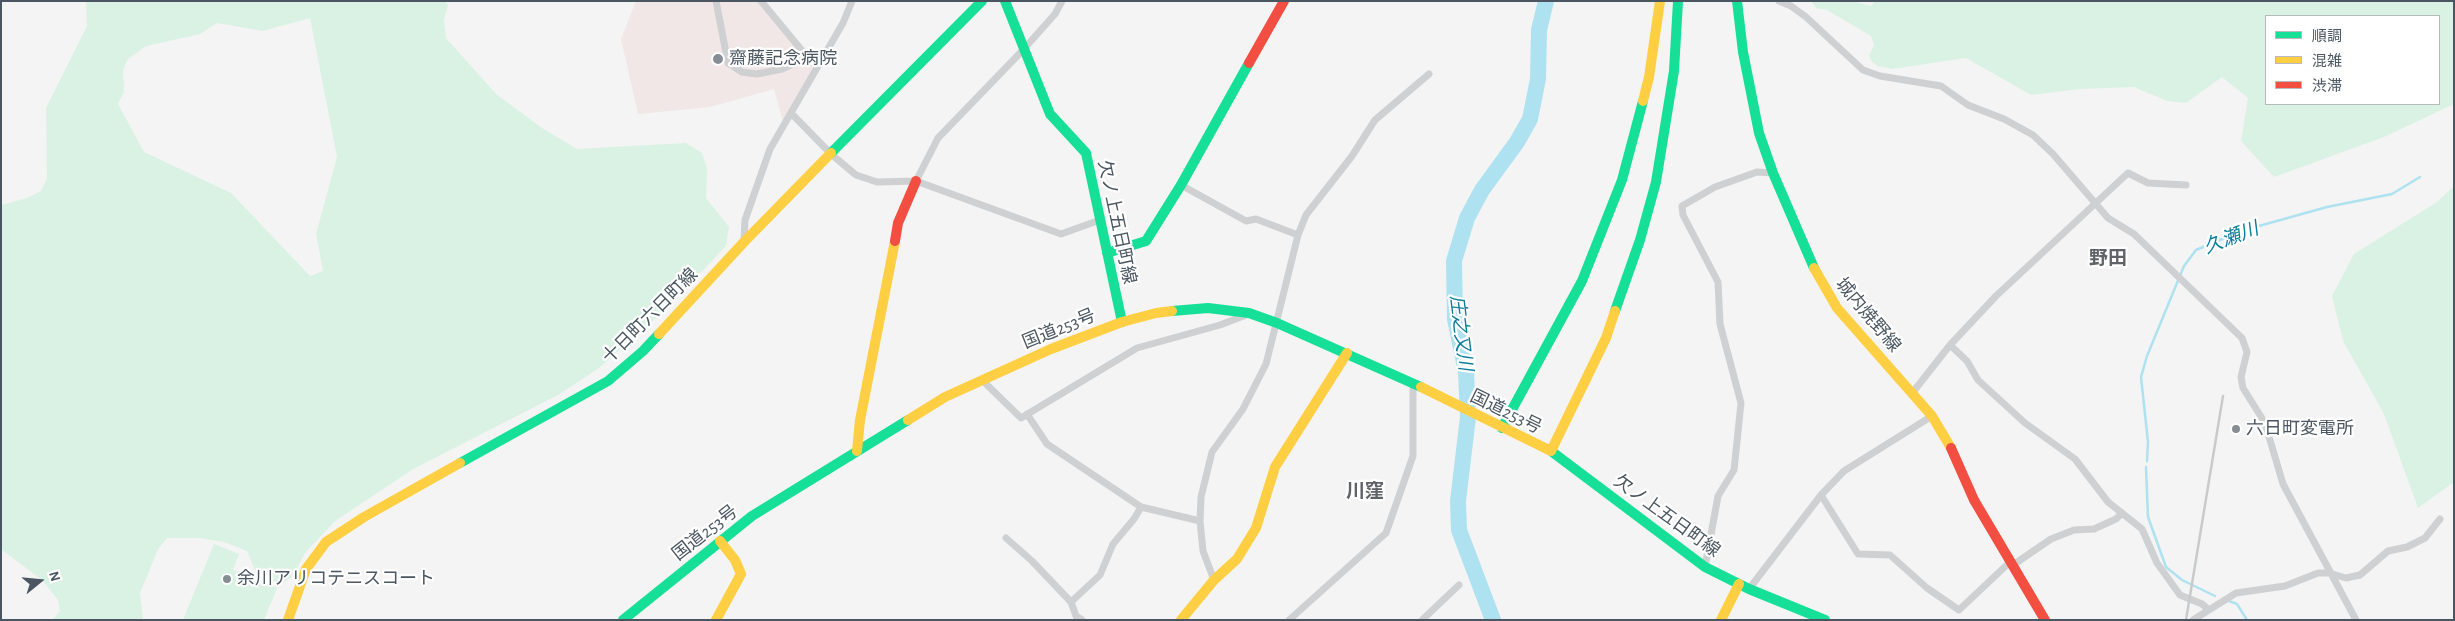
<!DOCTYPE html>
<meta charset="utf-8">
<style>
body{margin:0}
#map{position:relative;width:2455px;height:621px;overflow:hidden;background:#f4f4f4;font-family:"Alegreya Sans","Noto Sans JP",sans-serif}
canvas{display:block}
.frame{position:absolute;inset:0;border:2px solid #4a5661;pointer-events:none}
.legend{position:absolute;left:2265px;top:15px;width:175px;height:90px;box-sizing:border-box;background:#fff;border:1px solid #b7bbc0;margin:0;padding:6px 9px;list-style:none;font-size:15px;color:#4a5661}
.legend li{display:flex;align-items:center;gap:10px;height:25px}
.legend b{width:25px;border:1px solid #b7bbc0}
.north{position:absolute;left:15px;top:556px;width:50px;height:50px;-webkit-text-stroke:4px #fff;paint-order:stroke;rotate:73deg;font-size:14px;font-weight:700;line-height:20px;text-align:center;color:#4a5661}
.north::after{content:'';display:block;margin:auto;width:18px;height:22px;background:#4a5661;clip-path:polygon(50% 0,100% 100%,50% 72%,0 100%)}
</style>
<div id="map">
<canvas width="2455" height="621"></canvas>
<div class="frame"></div>
<ul class="legend">
<li><b style="height:6px;background:#16e098"></b>順調</li>
<li><b style="height:6px;background:#ffcf43"></b>混雑</li>
<li><b style="height:6px;background:#f24e42"></b>渋滞</li>
</ul>
<div class="north">N</div>
</div>
<script>
const g = document.querySelector('canvas').getContext('2d');
g.lineJoin = 'round';
function fill(path, color) {
  g.fillStyle = color;
  g.fill(path, 'evenodd');
}
function shape(rows) {
  const path = new Path2D();
  for (const r of rows) {
    path.moveTo(r[0], r[1]);
    for (let i = 2; i < r.length; i += 2) path.lineTo(r[i], r[i + 1]);
  }
  return path;
}
function strokePath(path, color, width, dash) {
  g.strokeStyle = color;
  g.lineWidth = width;
  g.lineCap = dash ? 'butt' : 'round';
  g.setLineDash(dash || []);
  g.stroke(path);
}
function label(font, color, halo, rows, align = 'center') {
  g.font = font + ' "Alegreya Sans","Noto Sans JP",sans-serif';
  g.lineWidth = 4.5;
  g.setLineDash([]);
  g.textBaseline = 'middle';
  g.strokeStyle = halo;
  g.fillStyle = color;
  for (const [text, x, y, turn = 0] of rows) {
    g.save();
    g.translate(x, y);
    g.rotate((+turn || 0) * Math.PI / 180);
    g.textAlign = isNaN(turn) ? turn : align;
    if (halo) g.strokeText(text, 0, 0);
    g.fillText(text, 0, 0);
    g.restore();
  }
}
const medical = shape([
 [636,1,761,1,818,65,784,125,774,89,710,107,638,114,621,39]
]);
const green = shape([
 [86,1,445,1,448,5,444,20,446,38,496,94,542,128,577,149,686,143,702,153,707,169,706,198,729,227,726,246,667,308,599,368,558,395,413,469,335,521,305,553,292,577,281,584,258,577,247,551,224,542,199,538,167,538,158,549,140,593,143,620,52,620,60,611,58,600,43,581,1,549,1,205,27,198,41,191,47,179,46,108,87,26],
 [310,18,337,157,316,234,323,271,310,276,231,193,144,152,118,104,124,92,123,70,128,59,146,46,200,34,217,23,263,31],
 [1811,1,1852,1,1871,6,1875,1,2454,1,2454,104,2384,137,2274,177,2241,141,2248,98,2222,77,2186,103,2167,101,2134,87,2080,89,2031,95,1966,58,1892,69,1878,66,1872,62,1869,56,1874,45,1871,36,1827,10,1816,8],
 [2266,16,2439,16,2439,104,2266,104],
 [2454,186,2454,482,2418,508,2384,414,2343,341,2332,296,2354,254,2437,202],
 [214,544,239,554,233,570,277,588,264,620,183,620]
]);
const stream = shape([
 [2147,461,2148,442,2141,377,2147,356,2184,266,2196,250,2241,231,2327,207,2392,194,2420,177],
 [2146,467,2148,517,2166,567,2182,580,2215,596],
 [2229,601,2237,604,2247,620]
]);
const river = shape([
 [1493,620,1459,530,1458,501,1468,417,1466,372,1455,319,1454,261,1467,218,1482,190,1517,142,1530,119,1538,79,1539,30,1546,1]
]);
const street = shape([
 [716,1,728,63,742,72,757,74,782,69,795,63,804,53],
 [761,1,804,53,818,65],
 [1779,1,1791,6,1806,17,1863,70,1880,76,1941,86,1968,105,2004,119,2033,135,2053,154,2108,218,2134,234,2242,338,2247,352,2241,377,2243,388,2265,423,2283,484,2356,620],
 [791,113,831,154,856,175,877,182,916,181,1061,234,1100,220],
 [916,181,938,138,1023,50,1055,14,1062,1],
 [1181,185,1246,221,1256,219,1298,235],
 [744,242,745,220,770,149,843,23,852,1],
 [1950,345,1967,361,1978,380,2025,423,2075,459,2108,502,2142,529,2157,563,2180,595,2202,604,2208,609],
 [982,380,1021,418,1137,348,1220,325,1246,315],
 [1913,392,1950,345,1996,296,2128,173,2148,183,2186,185],
 [1027,414,1047,444,1141,507,1200,521],
 [1821,495,1858,554,1890,555,1927,588,1959,610,2011,561],
 [1006,538,1032,561,1071,602],
 [2013,565,2051,539,2074,530,2094,529,2116,519,2122,513],
 [1705,567,1718,496,1734,470,1741,403,1720,324,1718,282,1683,215,1682,206,1715,187,1757,172,1773,173],
 [1214,580,1203,551,1200,521,1201,497,1212,452,1243,409,1266,364,1298,235,1306,215,1352,156,1375,120,1429,74],
 [1749,589,1821,495,1844,471,1932,416],
 [1082,620,1076,616,1071,602,1100,575,1113,544,1134,519,1141,507],
 [1289,620,1386,533,1413,456,1413,383],
 [1422,620,1459,585],
 [2193,620,2236,593,2285,586,2318,573,2329,573,2346,578,2360,575,2388,551,2407,547,2425,538,2440,519]
]);
const fast = shape([
 [1005,1,1050,114,1086,153,1122,322],
 [1737,1,1743,52,1759,133,1773,173,1814,268],
 [831,153,982,1],
 [1107,253,1146,241,1181,185,1249,63],
 [1172,311,1208,308,1249,313,1277,323,1421,387],
 [1615,311,1640,240,1656,182,1674,71,1678,1],
 [1502,428,1582,281,1622,180,1643,101],
 [1551,451,1705,567,1749,589,1825,620],
 [460,463,608,381,643,351,659,334],
 [623,620,752,516,908,420]
]);
const slow = shape([
 [1643,101,1649,77,1660,1],
 [1814,268,1837,308,1932,416,1951,448],
 [659,334,744,242,831,153],
 [1421,387,1551,451,1606,338,1615,311],
 [908,420,945,397,1051,349,1122,322,1156,313,1172,311],
 [857,451,860,420,895,241],
 [288,620,306,569,326,542,364,517,460,463],
 [716,620,741,574,735,560,720,541],
 [1181,620,1214,580,1237,559,1256,528,1275,467,1347,353],
 [1721,620,1739,584]
]);
const jam = shape([
 [1249,63,1284,1],
 [895,241,898,223,916,181],
 [1951,448,1974,500,2045,620]
]);
const rail = shape([
 [2186,620,2223,396]
]);
const markers = [
 [718,59,6,"#868d94"],
 [2236,429,5,"#868d94"],
 [227,579,5,"#868d94"]
];
const poiNames = [
 ["齋藤記念病院",729,59],
 ["六日町変電所",2246,429],
 ["余川アリコテニスコート",237,579]
];
const streetNames = [
 ["欠ノ上五日町線",1117,222,78],
 ["城内焼野線",1868,315,50],
 ["十日町六日町線",650,316,-45],
 ["国道253号",1059,329,-22],
 ["国道253号",1506,412,26],
 ["欠ノ上五日町線",1667,516,36],
 ["国道253号",705,533,-38]
];
const waterNames = [
 ["久瀬川",2231,238,-21],
 ["庄之又川",1461,333,83]
];
const neighbourhoodNames = [
 ["野田",2108,258],
 ["川窪",1365,491]
];
fill(medical, '#f1e7e6');
fill(green, '#d9f2e3');
strokePath(stream, '#aee2f0', 2.5);
strokePath(river, '#aee2f0', 16);
strokePath(street, '#ced0d2', 7);
strokePath(fast, '#16e098', 10);
strokePath(slow, '#ffcf43', 10);
strokePath(jam, '#f24e42', 10);
strokePath(rail, '#c9cacc', 2.5);
for (const [x, y, r, color] of markers) {
  const dot = new Path2D();
  dot.arc(x, y, r, 0, 2 * Math.PI);
  g.fillStyle = color;
  g.fill(dot);
  strokePath(dot, '#fff', 2);
}
label('18px', '#4a5661', '#fff', poiNames, 'left');
label('18px', '#4a5661', '#fff', streetNames);
label('italic 19px', '#0c7c9b', '#fff', waterNames);
label('bold 19px', '#5f6368', '#fff', neighbourhoodNames);
</script>
